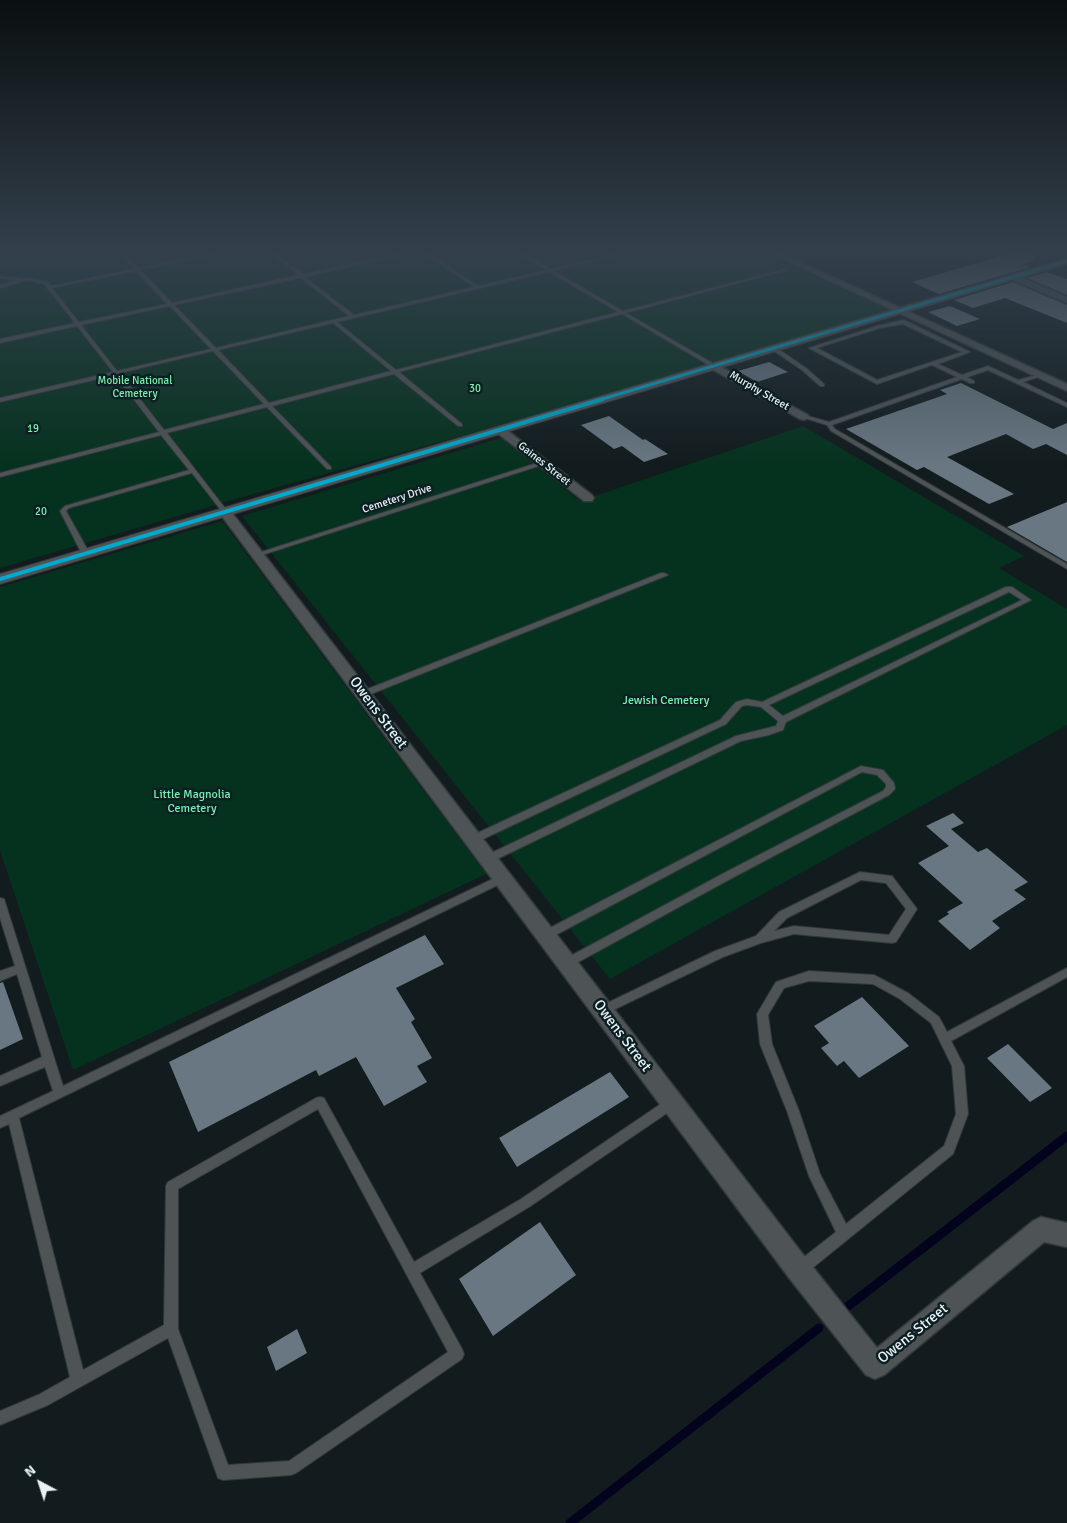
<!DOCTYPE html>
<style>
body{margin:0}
#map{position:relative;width:1067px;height:1523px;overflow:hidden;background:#121c1e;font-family:Signika,sans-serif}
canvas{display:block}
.north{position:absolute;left:15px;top:1458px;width:50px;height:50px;-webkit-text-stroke:4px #0d1f23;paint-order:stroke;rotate:320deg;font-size:14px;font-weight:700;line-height:20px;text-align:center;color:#e6f1f4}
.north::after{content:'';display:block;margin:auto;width:18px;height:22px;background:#e6f1f4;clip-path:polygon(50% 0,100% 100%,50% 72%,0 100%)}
</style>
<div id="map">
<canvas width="1067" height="1523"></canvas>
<div class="north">N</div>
</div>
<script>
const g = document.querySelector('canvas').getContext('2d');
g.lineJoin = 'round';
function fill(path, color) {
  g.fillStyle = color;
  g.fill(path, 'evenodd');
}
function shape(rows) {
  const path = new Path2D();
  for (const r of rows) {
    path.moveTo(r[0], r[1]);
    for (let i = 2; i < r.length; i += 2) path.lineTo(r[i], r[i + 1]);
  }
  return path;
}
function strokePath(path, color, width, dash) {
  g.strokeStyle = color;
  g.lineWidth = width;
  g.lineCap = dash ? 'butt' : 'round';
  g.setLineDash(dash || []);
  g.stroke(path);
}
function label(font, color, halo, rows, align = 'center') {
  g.font = font + ' Signika,sans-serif';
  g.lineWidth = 5;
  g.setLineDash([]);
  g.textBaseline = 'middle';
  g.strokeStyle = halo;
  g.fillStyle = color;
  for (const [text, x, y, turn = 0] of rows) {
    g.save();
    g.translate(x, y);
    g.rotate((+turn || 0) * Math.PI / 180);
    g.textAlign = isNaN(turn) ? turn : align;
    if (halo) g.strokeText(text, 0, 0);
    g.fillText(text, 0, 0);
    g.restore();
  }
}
const green = shape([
 [0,253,766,253,890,310,486,429,246,496,0,568],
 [803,426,1024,556,999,568,1067,609,1067,725,610,979,242,516,501,438,580,501],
 [222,521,486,874,73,1070,0,850,0,587]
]);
const stream = shape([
 [847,1307,1067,1136],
 [570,1523,819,1328]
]);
const building = shape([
 [1011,253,1032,253,1034,260,1022,264,1031,267,939,294,912,282],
 [1047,272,1067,279,1067,295,1027,278],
 [1013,282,1067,305,1067,323,1005,298,973,308,954,300],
 [950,306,980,319,957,326,928,312],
 [769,362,788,372,757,382,738,371],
 [961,383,1053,429,1067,423,1067,455,1046,444,1033,449,1006,434,947,457,1014,494,989,504,924,467,917,470,846,429,947,394,940,390],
 [609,416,643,440,645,439,668,454,644,462,622,446,614,449,581,425],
 [1067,502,1067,562,1007,527],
 [953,813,964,823,951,829,978,852,987,848,1028,882,1014,890,1026,899,992,921,1000,928,970,950,938,921,949,914,947,912,963,903,918,863,949,846,926,826],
 [425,935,444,964,396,988,415,1019,411,1022,432,1058,417,1066,427,1082,384,1106,356,1057,319,1076,316,1070,198,1132,169,1062],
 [3,982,23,1039,0,1050,0,983],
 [862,997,909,1046,859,1078,844,1061,837,1066,821,1048,829,1043,814,1026],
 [1008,1044,1052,1088,1030,1102,987,1058],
 [610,1072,629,1097,517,1167,499,1138],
 [540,1222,576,1275,493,1336,459,1279],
 [297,1329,307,1353,276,1371,267,1347]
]);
const service = shape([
 [119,253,123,253,138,268,215,253,223,253,140,270,172,303,298,275,271,253,276,253,303,274,404,253,411,253,305,277,354,315,474,287,424,253,429,253,478,286,546,270,518,253,523,253,551,269,619,253,626,253,554,271,623,311,785,269,787,270,626,313,716,365,716,367,712,367,622,314,399,372,462,424,462,426,458,426,394,374,272,406,331,467,331,469,327,469,267,407,167,433,228,512,227,513,223,513,192,473,69,508,66,511,90,554,86,556,82,554,60,511,65,506,189,470,161,435,0,477,0,473,159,432,115,375,0,402,0,398,113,372,77,326,0,343,0,339,75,323,44,284,27,280,0,288,0,285,18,280,0,278,0,276,19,278,21,279,27,278,48,282,51,286,134,269,119,253],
 [136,271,167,304,79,322,52,288,136,271],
 [549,272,618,312,396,370,337,322,549,272],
 [301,278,349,316,216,348,174,305,301,278],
 [170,306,211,349,117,371,81,325,170,306],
 [333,323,391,371,269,403,218,350,333,323],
 [213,351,264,404,164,430,120,373,213,351],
 [904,320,970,352,938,364,962,375,988,366,1018,380,1041,374,1041,376,1023,382,1067,403,1067,407,988,370,967,377,974,381,974,383,970,383,962,379,832,425,835,429,1067,564,1067,569,831,431,827,425,801,417,804,415,829,422,957,377,932,365,877,384,809,348,877,326,904,320],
 [903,324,962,352,877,380,817,348,880,328,903,324],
 [771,347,775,347,806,368,824,384,824,386,820,386,802,370,771,349,771,347],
 [543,461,546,463,545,464,259,556,257,557,253,555,255,554,543,461],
 [661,573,664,573,668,575,366,696,363,697,359,694,360,692,661,573],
 [1006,587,1012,587,1031,600,786,722,783,730,769,735,741,741,491,862,485,862,483,859,485,856,736,736,776,726,778,721,761,707,747,705,742,706,726,724,477,842,474,843,471,842,469,839,471,836,720,720,736,702,747,699,762,702,1006,587],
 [1009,592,1022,600,783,716,769,705,1009,592],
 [861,766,883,770,894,783,895,788,894,790,889,795,732,878,571,966,567,967,563,966,562,963,563,960,726,872,883,791,886,787,886,784,877,775,862,772,550,938,546,939,542,938,541,935,542,932,861,766],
 [860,872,892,876,917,909,896,942,892,943,794,934,761,943,723,957,607,1013,603,1015,599,1013,598,1010,599,1007,715,951,756,936,779,912,860,872],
 [861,880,886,883,906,909,889,935,794,926,774,931,787,918,861,880],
 [503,874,506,875,508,878,506,881,19,1118,83,1370,164,1325,166,1186,168,1182,316,1098,320,1097,324,1098,414,1262,521,1199,668,1099,672,1098,676,1099,678,1103,676,1107,529,1207,420,1273,462,1349,464,1354,462,1359,296,1473,291,1475,223,1480,218,1478,168,1338,48,1405,0,1425,0,1411,38,1395,70,1377,9,1124,0,1128,0,1116,53,1091,45,1067,0,1086,0,1076,42,1057,17,974,0,981,0,971,15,966,0,918,0,898,4,899,5,902,63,1086,503,874],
 [318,1109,448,1352,289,1461,228,1465,178,1329,178,1189,318,1109],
 [1067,968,1067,977,951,1041,964,1066,968,1114,953,1154,805,1274,800,1276,795,1274,793,1269,795,1264,836,1232,809,1176,787,1111,760,1044,757,1014,776,982,809,971,874,975,908,993,939,1017,947,1032,1067,968],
 [809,981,873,984,900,999,931,1023,952,1066,956,1114,944,1146,846,1224,820,1174,799,1111,772,1044,768,1015,784,988,809,981]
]);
const minor = shape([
 [770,253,780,253,1067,384,1067,391,770,253],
 [1013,274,1067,297,1067,303,1010,279,1009,277,1013,274],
 [714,363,808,415,809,417,804,420,800,419,710,368,709,366,714,363],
 [500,427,504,428,592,495,594,498,592,501,584,501,496,432,494,430,496,428,500,427],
 [225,508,229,509,808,1261,877,1348,1033,1221,1041,1217,1067,1223,1067,1247,1044,1242,884,1375,875,1379,866,1375,790,1279,221,515,219,512,221,509,225,508]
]);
const tertiary = shape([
 [1067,258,1067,264,0,584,0,574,1067,258]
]);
const bus1Far1 = shape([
 [599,400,1067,261]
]);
const bus1 = shape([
 [0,579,603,399]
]);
const farParknames = [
 ["Mobile National",135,381],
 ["Cemetery",135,394],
 ["30",475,389],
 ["19",33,429],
 ["20",41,512]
];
const farStreetnames = [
 ["Murphy Street",759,391,30],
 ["Gaines Street",544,464,38],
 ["Cemetery Drive",397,499,-18]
];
const parkNames = [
 ["Jewish Cemetery",666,701],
 ["Little Magnolia",192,795],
 ["Cemetery",192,809]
];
const nearStreetnames = [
 ["Owens Street",378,713,53],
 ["Owens Street",622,1036,53],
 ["Owens Street",913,1334,-39]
];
fill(green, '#05321e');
strokePath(stream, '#03031e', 9);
fill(building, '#687782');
strokePath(service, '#32383b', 2);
strokePath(minor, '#32383b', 3);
strokePath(tertiary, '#32383b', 2);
fill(service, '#4e5456');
fill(minor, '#4e5456');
fill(tertiary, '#4e5456');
strokePath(bus1Far1, '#00a9ce', 3);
strokePath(bus1, '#00a9ce', 4);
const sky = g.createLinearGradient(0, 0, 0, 466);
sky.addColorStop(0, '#0a0f10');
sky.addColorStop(0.54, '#33404c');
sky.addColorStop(1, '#33404c00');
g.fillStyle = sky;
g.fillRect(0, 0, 1067, 466);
label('11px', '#79f1ae', '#0d1f23', farParknames);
label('11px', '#e6f1f4', '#0d1f23', farStreetnames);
label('12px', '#79f1ae', '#0d1f23', parkNames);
label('15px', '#e6f1f4', '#0d1f23', nearStreetnames);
</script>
